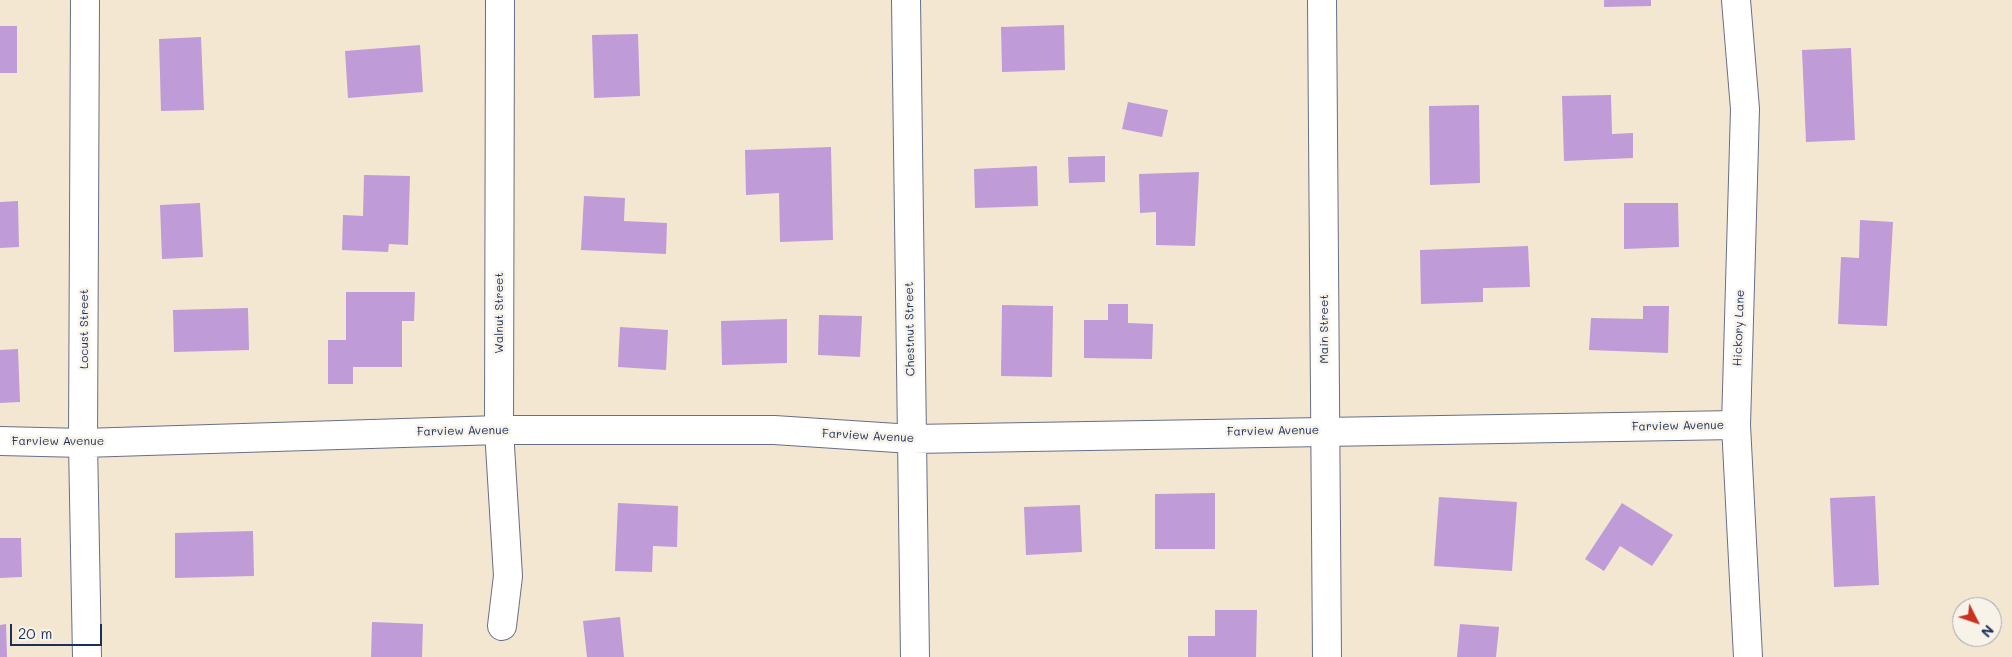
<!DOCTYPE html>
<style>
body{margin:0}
#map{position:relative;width:2012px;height:657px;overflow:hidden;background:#f4e7d2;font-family:Mali,sans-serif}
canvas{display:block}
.north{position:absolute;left:1952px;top:597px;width:50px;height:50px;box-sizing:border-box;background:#f7f3e8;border:1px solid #9fa5b1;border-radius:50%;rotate:131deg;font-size:14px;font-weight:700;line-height:20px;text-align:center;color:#1b2f5e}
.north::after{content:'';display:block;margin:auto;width:18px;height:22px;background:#c8321e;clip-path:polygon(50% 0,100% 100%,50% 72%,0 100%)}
.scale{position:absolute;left:10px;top:624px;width:92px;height:22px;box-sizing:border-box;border:2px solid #1b2f5e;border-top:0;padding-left:6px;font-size:15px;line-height:18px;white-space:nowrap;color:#1b2f5e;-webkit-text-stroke:4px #f7f3e8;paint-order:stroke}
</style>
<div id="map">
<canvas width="2012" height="657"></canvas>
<div class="north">N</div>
<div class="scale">20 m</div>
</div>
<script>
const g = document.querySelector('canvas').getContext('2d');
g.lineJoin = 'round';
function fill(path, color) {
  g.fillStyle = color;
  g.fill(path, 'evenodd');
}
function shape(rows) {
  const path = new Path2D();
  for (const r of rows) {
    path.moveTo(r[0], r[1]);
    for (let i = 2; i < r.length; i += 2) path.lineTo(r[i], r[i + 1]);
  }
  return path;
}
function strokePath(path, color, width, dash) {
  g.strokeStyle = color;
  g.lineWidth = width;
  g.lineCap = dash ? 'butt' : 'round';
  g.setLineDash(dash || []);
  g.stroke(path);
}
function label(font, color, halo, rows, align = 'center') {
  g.font = font + ' Mali,sans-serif';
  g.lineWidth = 5;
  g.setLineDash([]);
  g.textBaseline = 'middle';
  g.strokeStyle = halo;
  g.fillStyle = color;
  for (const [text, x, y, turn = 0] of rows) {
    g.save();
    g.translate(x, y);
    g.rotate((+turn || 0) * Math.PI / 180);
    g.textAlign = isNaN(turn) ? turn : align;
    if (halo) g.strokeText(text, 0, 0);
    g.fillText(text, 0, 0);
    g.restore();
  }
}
const building = shape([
 [1604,0,1651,0,1651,6,1604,7],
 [1064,25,1065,70,1002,72,1001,27],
 [0,26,17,26,17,73,0,73],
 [638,34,640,96,594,98,592,35],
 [201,37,204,110,161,111,159,39],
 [420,45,423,92,348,98,345,51],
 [1851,48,1855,140,1806,142,1802,50],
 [1611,95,1612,134,1633,133,1633,158,1564,161,1562,96],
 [1128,102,1168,110,1162,137,1122,129],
 [1479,105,1480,183,1430,185,1429,106],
 [831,147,833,240,780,242,779,193,746,195,745,150],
 [1105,156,1105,182,1069,183,1068,157],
 [1037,166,1038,206,975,208,974,169],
 [1199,172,1195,246,1156,245,1156,212,1140,213,1139,174],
 [364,175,410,176,408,245,389,244,388,252,342,250,343,215,363,216],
 [584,196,625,198,624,221,667,223,666,254,581,250],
 [18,201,19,247,0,248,0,202],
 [200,203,203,257,162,259,160,205],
 [1624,203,1678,203,1679,247,1624,249],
 [1860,220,1893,222,1887,326,1838,324,1841,257,1859,258],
 [1528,246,1530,287,1483,288,1483,302,1421,304,1420,250],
 [346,292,415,292,414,321,402,321,402,367,353,367,353,384,328,384,328,340,346,340],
 [1108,304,1128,304,1128,323,1153,324,1152,359,1084,358,1084,320,1108,320],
 [1002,305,1053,306,1052,377,1001,376],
 [1643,306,1669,306,1668,353,1589,350,1591,318,1643,319],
 [248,308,249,350,174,352,173,310],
 [819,315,862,316,860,357,818,355],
 [787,319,787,363,722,365,721,321],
 [620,327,668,330,666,370,618,367],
 [18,349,20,402,0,403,0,350],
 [1215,493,1215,549,1155,549,1155,494],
 [1875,496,1879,585,1834,587,1830,498],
 [1439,497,1517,502,1512,571,1434,566],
 [618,503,678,506,677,547,653,546,652,572,615,571],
 [1622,503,1673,535,1652,566,1620,546,1604,571,1585,559],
 [1080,505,1082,552,1026,555,1024,507],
 [253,531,254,576,175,578,175,533],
 [0,538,21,538,22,577,0,578],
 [1215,610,1257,610,1256,657,1188,657,1188,636,1215,636],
 [620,617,624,657,587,657,583,621],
 [372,622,423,624,422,657,371,657],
 [6,624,7,657,0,657,0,625],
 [1460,624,1499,627,1496,657,1457,657]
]);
const street = shape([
 [85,0,83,443,87,657],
 [500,0,499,430,508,576,502,626],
 [906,0,915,657],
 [1322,0,1327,657],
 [1736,0,1745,109,1736,425,1748,657],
 [0,441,83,443,499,430,774,430,912,439,1736,425]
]);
const streetNames = [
 ["Walnut Street",499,313,-90],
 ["Hickory Lane",1739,328,-88],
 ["Locust Street",84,329,-90],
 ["Chestnut Street",910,329,-91],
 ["Main Street",1324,329,-90],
 ["Farview Avenue",1678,426,-1],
 ["Farview Avenue",463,431,-1],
 ["Farview Avenue",1273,431,-1],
 ["Farview Avenue",868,436,3],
 ["Farview Avenue",58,441]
];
fill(building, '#bf9bd7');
strokePath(street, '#676f87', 30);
strokePath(street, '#fff', 28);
label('12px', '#1b2f5e', '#f7f3e8', streetNames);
</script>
